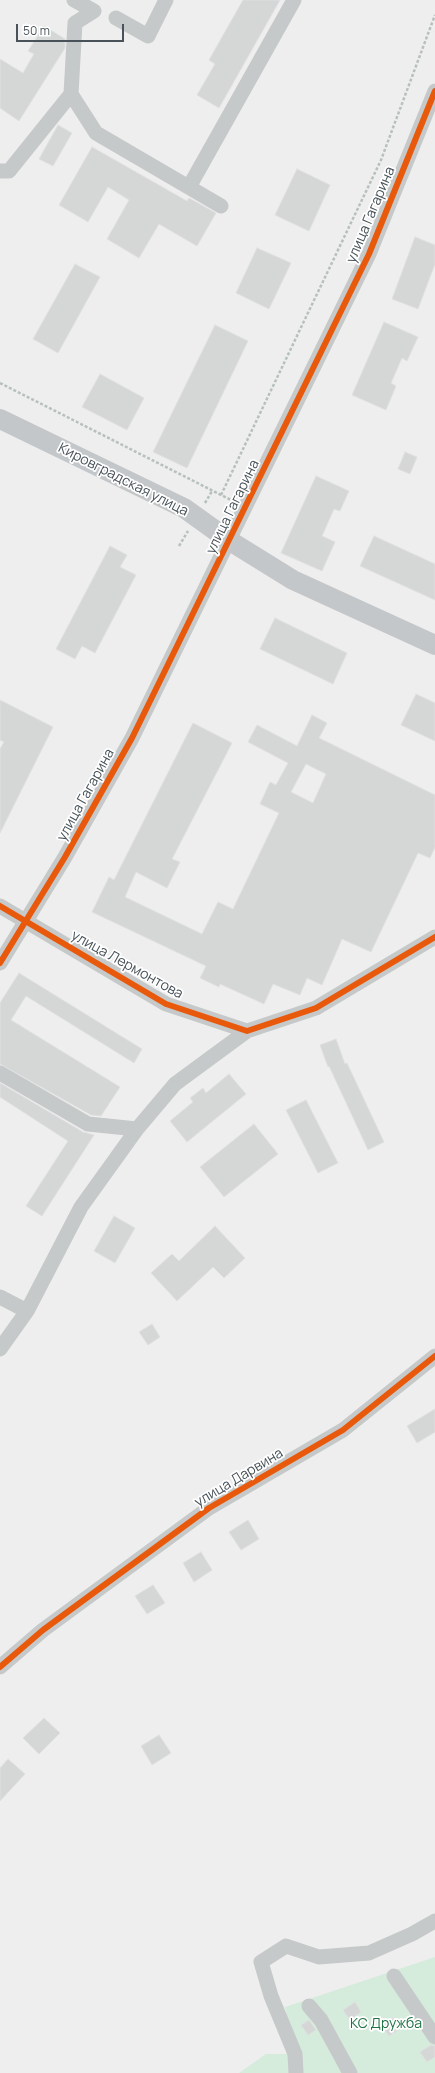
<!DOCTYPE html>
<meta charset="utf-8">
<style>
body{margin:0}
#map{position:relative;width:435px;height:2073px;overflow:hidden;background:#efeeee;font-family:Manrope,sans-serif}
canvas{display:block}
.scale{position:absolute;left:16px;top:24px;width:108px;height:18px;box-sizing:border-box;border:2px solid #485258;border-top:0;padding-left:5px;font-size:12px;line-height:14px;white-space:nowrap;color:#485258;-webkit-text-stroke:3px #fff;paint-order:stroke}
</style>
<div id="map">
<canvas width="435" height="2073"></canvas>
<div class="scale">50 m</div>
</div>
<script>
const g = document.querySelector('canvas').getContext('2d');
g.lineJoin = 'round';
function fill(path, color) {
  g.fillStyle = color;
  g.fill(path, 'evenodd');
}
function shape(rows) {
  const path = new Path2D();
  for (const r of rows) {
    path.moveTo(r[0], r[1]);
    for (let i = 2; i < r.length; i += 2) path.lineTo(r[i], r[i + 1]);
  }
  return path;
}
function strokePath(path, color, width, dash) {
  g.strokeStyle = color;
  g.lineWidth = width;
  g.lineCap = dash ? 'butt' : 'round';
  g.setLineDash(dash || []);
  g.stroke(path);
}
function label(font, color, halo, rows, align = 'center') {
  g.font = font + ' Manrope,sans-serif';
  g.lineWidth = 3.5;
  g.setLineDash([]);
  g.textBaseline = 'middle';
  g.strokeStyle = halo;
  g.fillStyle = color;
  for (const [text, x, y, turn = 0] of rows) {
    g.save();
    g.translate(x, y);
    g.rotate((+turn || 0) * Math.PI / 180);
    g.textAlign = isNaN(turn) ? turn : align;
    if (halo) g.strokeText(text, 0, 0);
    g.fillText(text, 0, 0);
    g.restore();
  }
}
const green = shape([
 [435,1957,435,2073,239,2073,266,2054,294,2054,285,2007]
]);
const building = shape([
 [243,0,280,0,219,108,197,95,215,64,209,60,243,0],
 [44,26,65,39,65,48,19,121,0,108,0,59,23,73,34,54,28,51,44,26],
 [58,125,72,133,53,166,39,159,58,125],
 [92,147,187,201,189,198,216,213,197,246,159,224,139,258,107,239,129,200,108,187,88,222,59,205,92,147],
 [297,169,330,185,309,231,275,215,297,169],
 [415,237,435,245,435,264,418,309,392,299,415,237],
 [257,248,291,263,269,309,236,293,257,248],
 [75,264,100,277,58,353,33,339,75,264],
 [384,322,418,337,407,361,402,358,391,383,396,386,386,410,352,395,384,322],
 [215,325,248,341,187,468,153,452,215,325],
 [100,374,144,398,127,430,82,407,100,374],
 [405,452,417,457,410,474,398,469,405,452],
 [316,476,349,491,340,511,334,509,322,536,335,542,322,571,281,553,316,476],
 [374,536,435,564,435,600,360,566,374,536],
 [110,546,127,555,120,567,136,575,95,653,82,646,75,659,56,649,110,546],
 [275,618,347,653,333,684,260,649,275,618],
 [416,694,435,703,435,741,401,725,416,694],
 [0,700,53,727,0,833,0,749,4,742,0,740,0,700],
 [312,715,327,723,319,738,435,795,435,847,430,858,418,853,371,952,342,939,322,985,307,978,300,995,273,984,264,1004,220,984,219,987,200,978,206,966,92,912,109,877,114,880,193,723,232,743,172,859,180,862,167,888,136,872,125,897,202,934,218,902,233,909,279,813,260,804,270,782,276,785,288,763,248,742,257,725,297,746,312,715],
 [306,764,326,774,313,803,291,792,306,764],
 [19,973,142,1049,134,1063,26,996,11,1020,120,1087,101,1116,91,1115,0,1064,0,1003,19,973],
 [336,1039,345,1064,347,1063,384,1142,368,1150,329,1066,328,1067,320,1045,336,1039],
 [229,1074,246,1094,187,1142,170,1121,193,1102,190,1098,203,1088,206,1093,229,1074],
 [0,1083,83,1132,94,1135,42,1216,26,1206,68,1141,0,1097,0,1083],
 [306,1100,338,1163,318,1173,286,1110,306,1100],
 [254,1124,278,1154,224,1197,200,1167,254,1124],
 [114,1216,135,1228,115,1263,94,1251,114,1216],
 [215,1226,245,1258,224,1278,213,1267,177,1301,151,1273,172,1254,179,1261,215,1226],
 [152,1324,160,1337,148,1345,139,1332,152,1324],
 [435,1409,435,1432,417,1443,407,1426,435,1409],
 [248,1520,259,1539,241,1550,229,1532,248,1520],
 [201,1552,212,1570,194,1582,183,1563,201,1552],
 [153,1585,165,1603,147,1614,135,1596,153,1585],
 [44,1718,60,1733,39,1754,23,1738,44,1718],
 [159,1735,171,1753,152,1765,141,1746,159,1735],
 [8,1759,25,1774,0,1801,0,1768,8,1759],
 [355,2002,361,2012,350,2020,343,2010,355,2002],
 [394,2018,400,2028,389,2036,382,2026,394,2018],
 [309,2020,316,2030,308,2035,301,2025,309,2020],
 [431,2045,435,2046,435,2057,427,2062,420,2052,431,2045]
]);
const path = shape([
 [0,383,233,501],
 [221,495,381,160,435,15],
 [205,503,212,491],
 [179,546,188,531]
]);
const minor = shape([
 [74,0,94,11,75,23,71,94,96,133,221,206],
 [116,18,148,36,166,0],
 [0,171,9,171,71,94],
 [189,187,294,0],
 [0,906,166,1004,247,1031],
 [0,963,65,857,132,738,369,254,435,91],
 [0,1073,88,1124,137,1129,81,1207,27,1311,0,1297],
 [137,1129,175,1084,247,1031,316,1008,435,937],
 [0,1349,27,1311],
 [0,1667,43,1630,209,1508,343,1430,435,1356],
 [394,1976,435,2037],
 [309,2006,321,2020,350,2073],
 [296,2073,295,2054,271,1996,261,1962,286,1946,319,1957,369,1953,412,1934,435,1921]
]);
const major = shape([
 [0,419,184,508,230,541,293,580,435,645]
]);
const cycleway = shape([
 [0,906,166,1004,247,1031,316,1008,435,937],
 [0,963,65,857,132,738,369,254,435,91],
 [0,1667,43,1630,209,1508,343,1430,435,1356]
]);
const streetNames = [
 ["улица Гагарина",371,215,-67],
 ["Кировградская улица",123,480,27],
 ["улица Гагарина",233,507,-64],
 ["улица Гагарина",86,795,-61],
 ["улица Лермонтова",127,965,29],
 ["улица Дарвина",239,1478,-31]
];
const parkNames = [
 ["КС Дружба",386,2024]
];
fill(green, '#d5ebdc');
fill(building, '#d5d6d6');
strokePath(building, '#e0e0e1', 1);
strokePath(path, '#b6c0bc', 2.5, [3, 2]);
strokePath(minor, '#c6c9c9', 15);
strokePath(major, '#c4c7c9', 20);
strokePath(cycleway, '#e8590c', 6);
label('14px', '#485258', '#fff', streetNames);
label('14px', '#207243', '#fff', parkNames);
</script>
